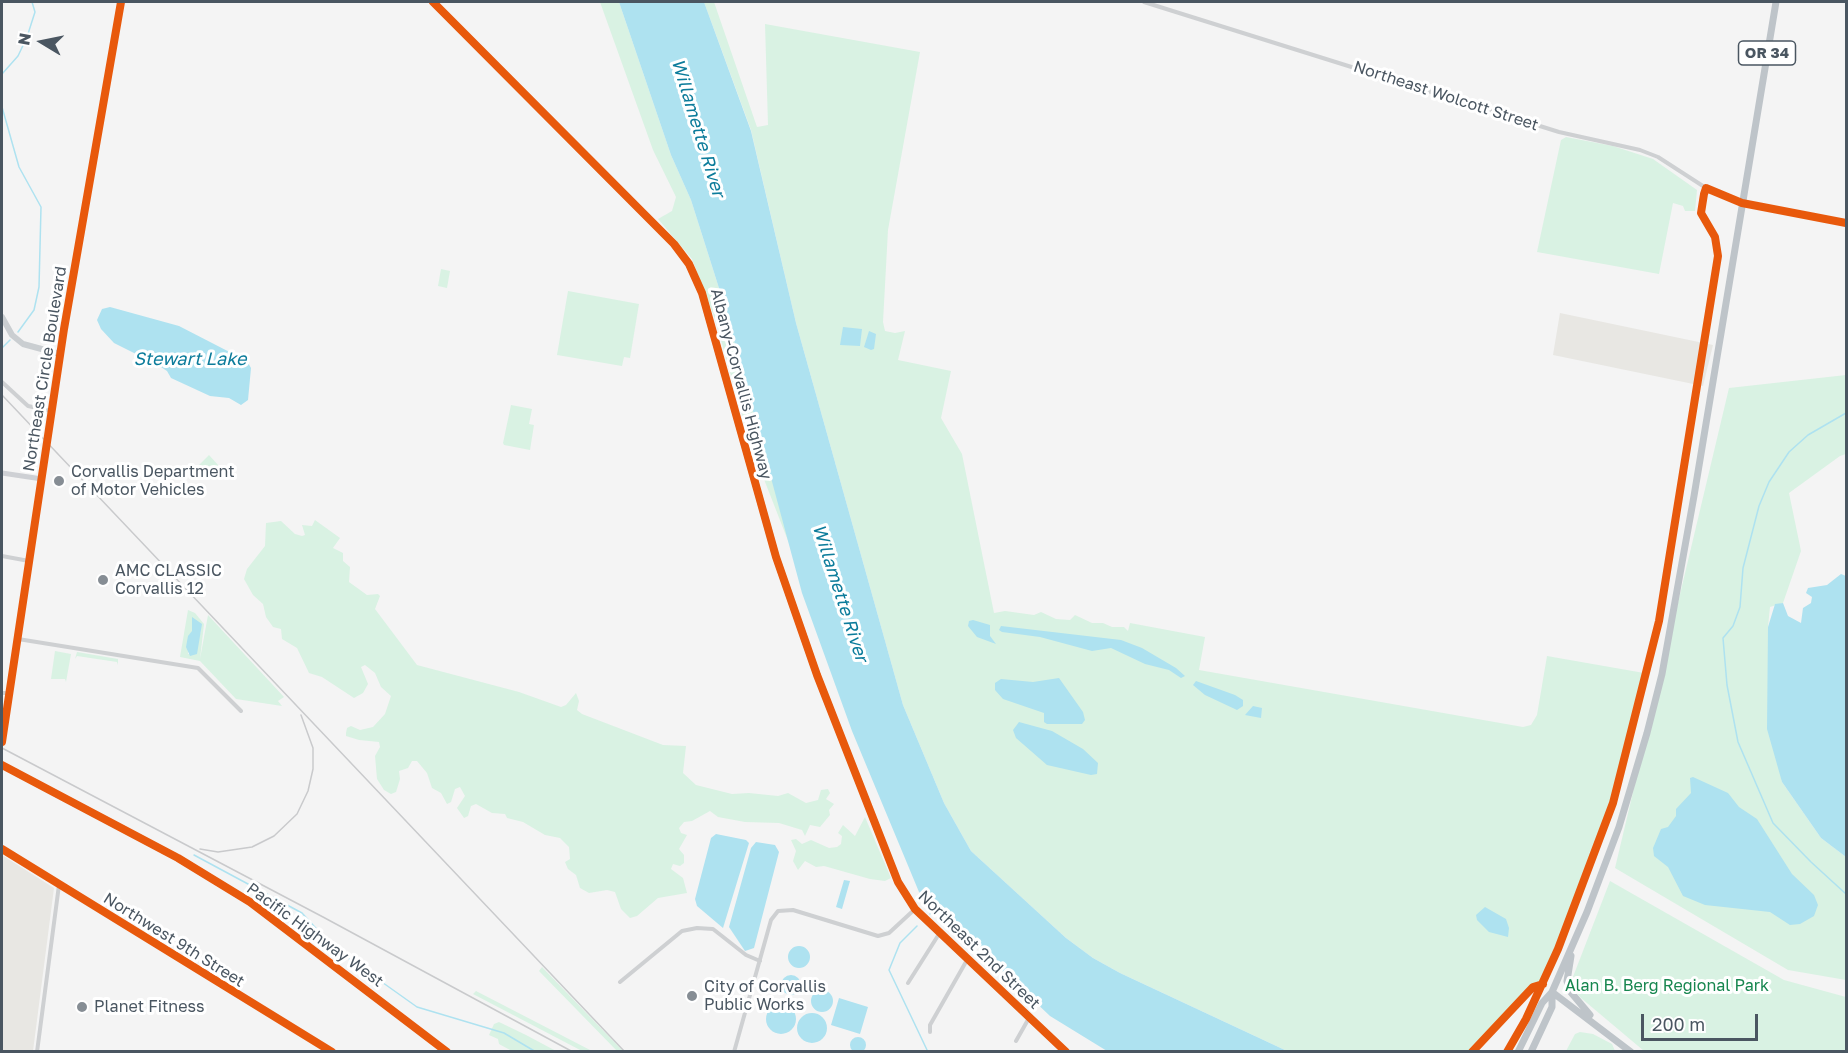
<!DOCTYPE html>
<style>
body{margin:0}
#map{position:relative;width:1848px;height:1053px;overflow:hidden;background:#f4f4f4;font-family:"Golos Text",sans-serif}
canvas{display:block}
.frame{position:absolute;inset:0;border:3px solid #4a5661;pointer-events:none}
.north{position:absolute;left:12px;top:12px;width:60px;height:60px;-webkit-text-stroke:4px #fff;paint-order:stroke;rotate:280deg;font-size:16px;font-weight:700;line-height:24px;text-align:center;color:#4a5661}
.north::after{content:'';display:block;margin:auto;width:21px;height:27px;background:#4a5661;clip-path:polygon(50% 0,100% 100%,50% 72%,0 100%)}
.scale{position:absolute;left:1641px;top:1014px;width:117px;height:27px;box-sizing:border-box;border:3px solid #4a5661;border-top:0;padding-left:8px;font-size:18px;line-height:21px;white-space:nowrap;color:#4a5661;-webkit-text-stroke:4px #fff;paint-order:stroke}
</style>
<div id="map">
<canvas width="1848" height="1053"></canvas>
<div class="frame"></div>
<div class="north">N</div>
<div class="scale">200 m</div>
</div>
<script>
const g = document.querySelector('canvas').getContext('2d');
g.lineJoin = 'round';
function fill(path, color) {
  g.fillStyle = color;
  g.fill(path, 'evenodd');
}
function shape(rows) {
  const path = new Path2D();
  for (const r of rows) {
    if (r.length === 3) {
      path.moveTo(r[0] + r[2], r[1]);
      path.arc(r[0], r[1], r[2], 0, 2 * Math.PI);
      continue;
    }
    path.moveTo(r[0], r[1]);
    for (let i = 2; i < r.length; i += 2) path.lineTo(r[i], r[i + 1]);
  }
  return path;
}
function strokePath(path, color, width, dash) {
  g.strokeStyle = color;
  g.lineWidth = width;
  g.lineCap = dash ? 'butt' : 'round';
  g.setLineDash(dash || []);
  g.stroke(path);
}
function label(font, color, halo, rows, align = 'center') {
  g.font = font + ' "Golos Text",sans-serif';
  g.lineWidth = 6;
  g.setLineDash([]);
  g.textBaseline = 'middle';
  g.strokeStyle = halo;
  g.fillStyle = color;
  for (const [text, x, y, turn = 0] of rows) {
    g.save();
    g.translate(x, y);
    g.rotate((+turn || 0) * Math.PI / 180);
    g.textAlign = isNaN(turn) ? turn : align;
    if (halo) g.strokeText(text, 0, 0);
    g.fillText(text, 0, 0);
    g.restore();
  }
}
const commercial = shape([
 [1560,313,1713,345,1703,386,1553,355],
 [2,855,54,888,33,1051,2,1051]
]);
const green = shape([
 [600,2,619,2,671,155,691,200,725,307,792,551,751,446,715,319,692,259,658,219,672,211,676,197,653,150],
 [704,2,714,2,757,127,768,125,765,24,920,52,888,230,883,322,885,331,895,333,905,331,898,360,951,371,941,418,962,454,994,613,1005,611,1034,615,1041,612,1056,619,1070,620,1075,615,1092,623,1103,623,1112,627,1124,627,1128,631,1130,623,1205,637,1199,670,1523,727,1531,725,1537,715,1547,656,1644,673,1615,793,1543,981,1534,984,1469,1051,1287,1051,1120,973,1093,958,1066,938,971,851,944,803,903,705,796,323,751,130],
 [1566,137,1613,146,1653,159,1697,190,1695,211,1685,211,1683,206,1673,203,1659,274,1537,252,1561,140],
 [441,269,450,271,447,288,438,286],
 [568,291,639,304,630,358,624,357,622,366,557,355],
 [1846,375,1846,454,1840,456,1789,493,1801,551,1783,603,1770,607,1768,627,1769,675,1782,782,1821,838,1846,857,1846,980,1788,970,1615,868,1729,388],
 [511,405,532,409,529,424,534,425,530,450,504,445,503,443],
 [209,455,219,466,207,478,197,467],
 [315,520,340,538,333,548,343,553,343,561,350,567,349,582,367,595,378,594,380,596,375,609,417,665,519,692,561,707,566,705,576,693,579,701,577,710,582,714,663,745,686,746,683,773,696,785,732,794,749,793,778,796,788,793,806,803,818,800,821,790,828,789,830,793,826,799,834,804,829,810,830,815,820,827,810,825,805,836,802,830,779,823,745,822,718,817,710,811,692,821,684,822,679,828,681,833,687,835,679,849,684,855,684,863,680,866,673,864,671,869,683,878,687,893,658,898,637,916,630,918,621,909,615,892,607,890,589,893,580,888,576,875,568,869,565,862,570,859,569,847,560,838,545,835,523,822,507,818,505,814,492,813,476,804,471,806,468,816,464,818,457,808,465,796,460,787,455,789,451,802,447,804,441,793,432,788,427,773,417,761,412,761,408,768,399,771,400,779,396,792,391,794,384,790,377,779,375,756,380,747,379,742,359,740,346,736,346,733,347,728,351,726,360,730,373,727,385,714,391,696,381,687,375,673,365,665,361,667,368,684,363,693,354,698,322,677,309,673,297,648,282,639,281,629,273,627,266,617,263,604,253,595,244,579,247,569,265,546,266,523,281,521,295,534,302,536,305,535,302,525,312,526],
 [188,610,195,613,204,624,200,659,208,615,284,697,278,701,282,706,236,699,200,661,180,657],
 [193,625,201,630,195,654,188,654,188,637,193,631],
 [55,651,71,654,66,682,65,679,51,679],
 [77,652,118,659,118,665,117,662,77,656,75,659],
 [865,817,891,878,885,881,870,879,824,866,816,867,805,861,798,870,793,861,796,851,791,840,796,839,802,844,811,840,829,848,837,847,841,844,842,836,838,833,843,825,855,836],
 [1610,881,1784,980,1846,997,1846,1051,1644,1051,1581,998,1573,989,1571,982],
 [542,967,623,1051,617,1051,539,971],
 [476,991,592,1051,582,1051,473,994],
 [499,1022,526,1035,556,1051,510,1050,499,1044,498,1039,489,1035,494,1024],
 [1580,1032,1593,1034,1612,1044,1615,1051,1566,1051,1575,1034]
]);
const water = shape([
 [619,2,704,2,751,131,796,323,903,705,944,803,971,851,1066,938,1093,958,1120,973,1287,1051,1107,1051,1050,1016,919,892,852,731,802,593,725,307,691,200,671,155],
 [110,307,179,326,247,361,251,368,248,400,241,405,229,398,210,396,171,378,167,371,158,365,114,343,101,329,97,320,102,309],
 [843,327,862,329,860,346,840,345],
 [869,331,876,334,874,349,871,350,864,347],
 [1841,574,1846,576,1846,857,1821,838,1782,782,1767,729,1768,627,1775,604,1783,603,1788,616,1801,623,1803,608,1811,603,1812,597,1806,593,1808,588,1827,585],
 [192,617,202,624,197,654,190,656,186,647,188,636,192,631],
 [973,620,990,625,990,636,996,644,977,637,968,626,969,621],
 [1001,626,1121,640,1142,648,1176,668,1185,676,1181,678,1169,670,1145,664,1111,648,1092,651,1040,637,1002,632,999,630],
 [1059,678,1083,712,1085,720,1082,724,1047,724,1044,722,1044,713,1003,699,995,690,995,683,1001,679,1033,682],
 [1196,681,1235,695,1243,700,1243,706,1237,710,1205,695,1193,685],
 [1253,706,1262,708,1261,718,1245,715],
 [1019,722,1052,731,1083,749,1098,763,1097,774,1091,775,1047,765,1016,738,1013,730],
 [1693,777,1728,793,1739,807,1757,819,1792,874,1814,895,1818,905,1814,916,1800,924,1790,925,1770,912,1705,905,1683,896,1668,867,1654,856,1653,848,1661,829,1668,827,1676,816,1676,809,1691,793,1690,778],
 [716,834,746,840,749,843,723,928,697,906,695,899,711,838],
 [756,842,775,845,779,852,754,948,745,951,729,927,751,848],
 [844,880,850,881,842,909,836,907],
 [1485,907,1506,919,1509,928,1508,937,1489,932,1477,920,1476,915],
 [799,957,11],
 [791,985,10],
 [822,1001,11],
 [839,998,868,1007,860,1034,831,1025],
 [781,1019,15],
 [812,1028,15],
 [858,1045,8]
]);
const stream = shape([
 [2,74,18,56,27,37,35,12,32,2],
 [2,107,19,167,41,207,39,287,34,310,18,332],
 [2,348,10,340],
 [1846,413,1808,435,1789,452,1769,482,1759,506,1743,568,1740,607,1733,626,1723,638,1727,685,1738,742,1773,823,1811,862,1846,894],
 [194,855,302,913,334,948,417,1007,504,1033,536,1052],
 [930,914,936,908],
 [917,926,900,943,889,970,928,1052]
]);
const street = shape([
 [1144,2,1559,132,1640,150,1658,157,1706,188,1742,203],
 [1701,357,1718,256,1715,237,1701,213,1706,188],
 [2,382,28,406,51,411],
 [2,556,29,561],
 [18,639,198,668,241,711],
 [2,693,9,693],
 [620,982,682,931,697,928,713,929,746,955,760,961],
 [908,983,939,934],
 [930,1032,930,1025,967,960],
 [1016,1041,1029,1018],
 [37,1052,59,885],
 [734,1052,771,920,778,911,793,910,878,936,889,933,915,909]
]);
const secondary = shape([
 [1742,203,1846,223],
 [2,473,42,479]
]);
const primary = shape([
 [2,317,12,335,23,344,60,354],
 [2,742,64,329,121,2],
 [2,849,332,1052]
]);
const highway = shape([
 [433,2,674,244,689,264,702,293,776,557,817,675,898,882,915,909,1066,1052],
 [2,765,178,858,250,902,447,1052],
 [1571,956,1567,981,1569,990,1590,1015],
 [1552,992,1631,1052],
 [1518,1052,1542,1003,1552,992,1587,912,1619,827,1647,733,1662,674,1694,496,1776,2],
 [1531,1052,1552,1007,1552,992]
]);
const rail = shape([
 [2,395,625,1052],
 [2,748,323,917,573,1052],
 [200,849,218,852,252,847,274,836,297,814,308,791,313,769,313,748,301,715]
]);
const cycleway = shape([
 [433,2,674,244,689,264,702,293,776,557,817,675,898,882,915,909,1066,1052],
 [2,742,64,329,121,2],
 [2,765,178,858,250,902,447,1052],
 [2,849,332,1052],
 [1472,1052,1533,987,1543,984],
 [1507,1052,1526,1019,1558,949,1613,803,1659,621,1718,256,1715,237,1701,213,1704,194,1706,188,1742,203,1846,223]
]);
const markers = [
 [59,481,6,"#868d94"],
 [103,580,6,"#868d94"],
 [692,996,6,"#868d94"],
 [82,1007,6,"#868d94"]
];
const shields = [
 [1767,53,57]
];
const shieldNames = [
 ["OR 34",1767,53]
];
const streetNames = [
 ["Northeast Wolcott Street",1446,96,18],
 ["Northeast Circle Boulevard",45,369,-81],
 ["Albany-Corvallis Highway",741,384,75],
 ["Pacific Highway West",315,935,36],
 ["Northwest 9th Street",174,940,32],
 ["Northeast 2nd Street",979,950,44]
];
const poiNames = [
 ["Corvallis Department",71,472],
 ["of Motor Vehicles",71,490],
 ["AMC CLASSIC",115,571],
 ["Corvallis 12",115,589],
 ["City of Corvallis",704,987],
 ["Public Works",704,1005],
 ["Planet Fitness",94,1007]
];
const parkNames = [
 ["Alan B. Berg Regional Park",1667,986]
];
const waterNames = [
 ["Willamette River",698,128,73],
 ["Stewart Lake",190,359],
 ["Willamette River",840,593,72]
];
fill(commercial, '#e8e7e3');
fill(green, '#d9f2e3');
fill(water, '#aee2f0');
strokePath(stream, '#aee2f0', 1.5);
strokePath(street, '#ced0d2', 4);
strokePath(secondary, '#ced0d4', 5);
strokePath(primary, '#caced1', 6);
strokePath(highway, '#bec4c9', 7);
strokePath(rail, '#c9cacc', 1.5);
strokePath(cycleway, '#e8590c', 8);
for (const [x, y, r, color] of markers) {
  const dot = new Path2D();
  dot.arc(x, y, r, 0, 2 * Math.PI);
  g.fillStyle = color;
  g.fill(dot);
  strokePath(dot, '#fff', 2);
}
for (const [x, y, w] of shields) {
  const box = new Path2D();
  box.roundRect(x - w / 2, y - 12, w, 24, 4.5);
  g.fillStyle = '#fff';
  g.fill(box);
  strokePath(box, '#4a5661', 1.5);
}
label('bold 15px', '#4a5661', null, shieldNames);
label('16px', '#4a5661', '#fff', streetNames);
label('16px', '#4a5661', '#fff', poiNames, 'left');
label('16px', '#17864f', '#fff', parkNames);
label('italic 18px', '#0c7c9b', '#fff', waterNames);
</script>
